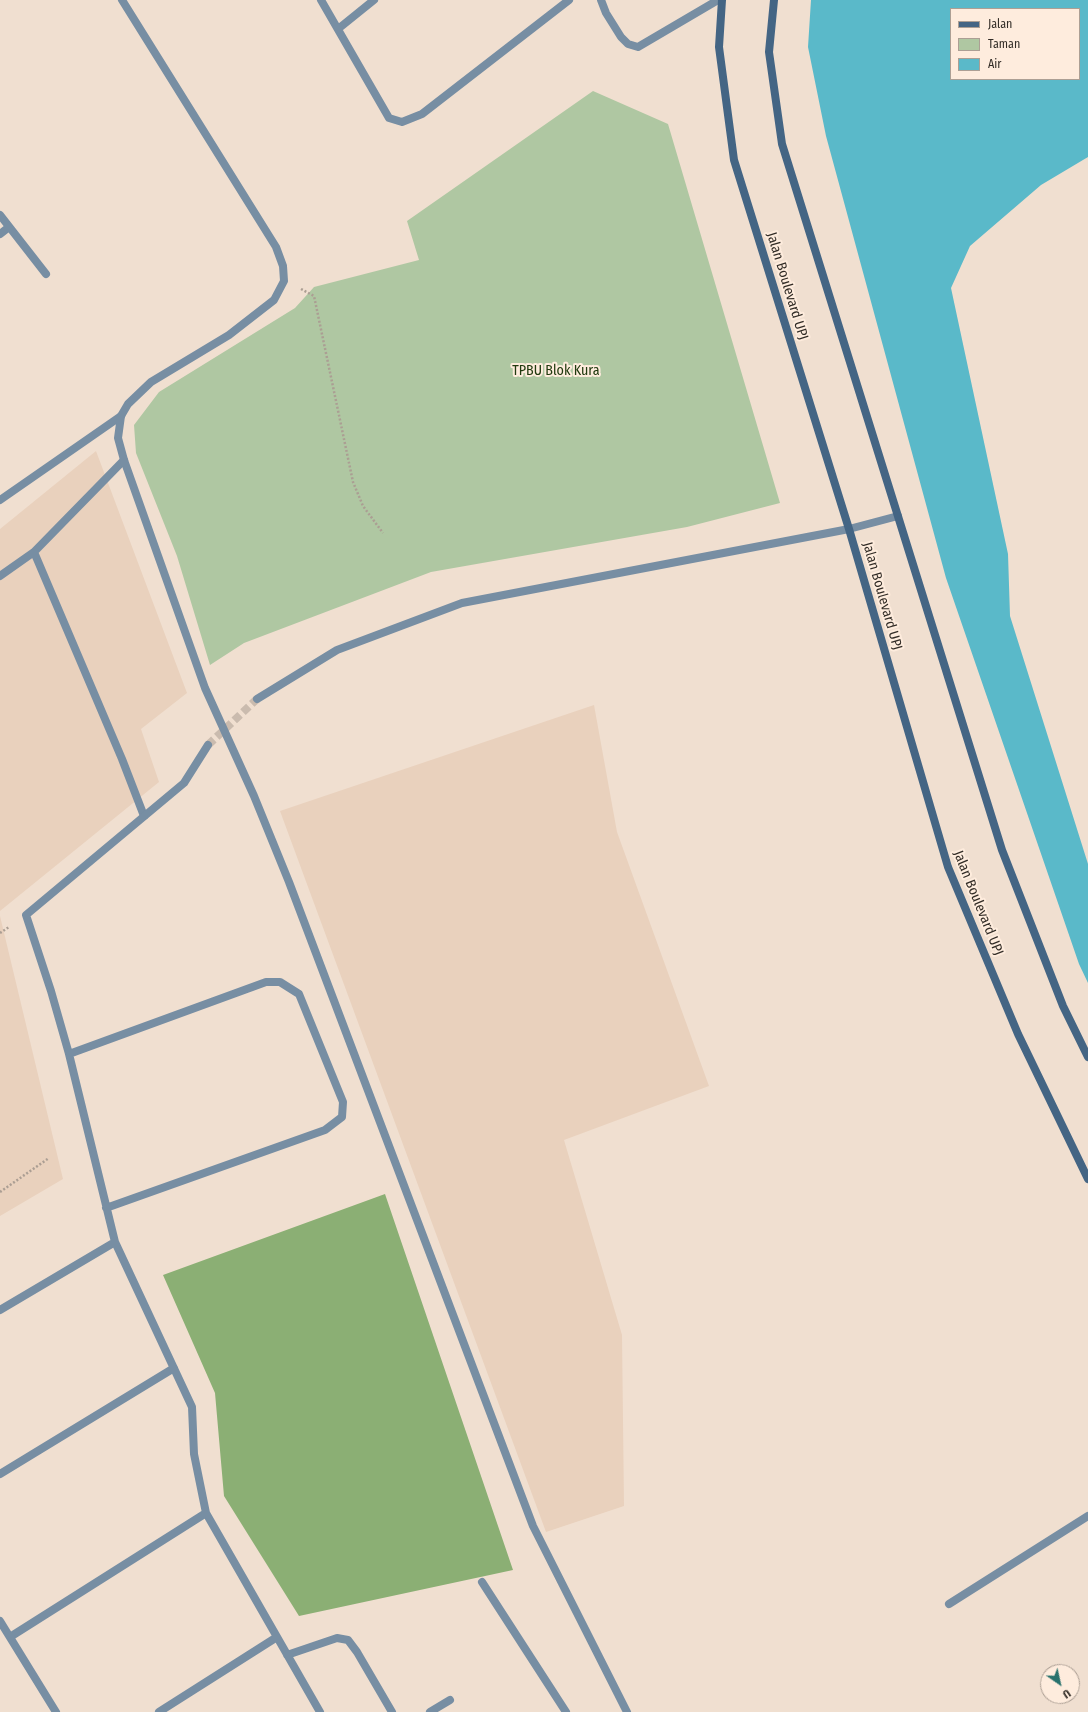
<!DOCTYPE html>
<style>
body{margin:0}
#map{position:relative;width:1088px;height:1712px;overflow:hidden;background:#f0dfd0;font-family:"Fira Sans Condensed",sans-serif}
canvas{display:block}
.legend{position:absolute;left:950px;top:8px;width:130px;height:72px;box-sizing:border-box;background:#feecdd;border:1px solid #ac9f94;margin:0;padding:5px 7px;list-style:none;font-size:12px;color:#322c26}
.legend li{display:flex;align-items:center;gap:8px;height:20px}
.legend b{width:20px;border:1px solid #ac9f94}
.north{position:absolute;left:1040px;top:1664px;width:40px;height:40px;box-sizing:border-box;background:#feecdd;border:1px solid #ac9f94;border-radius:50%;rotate:146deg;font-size:11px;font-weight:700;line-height:16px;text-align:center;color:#322c26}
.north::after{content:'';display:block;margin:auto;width:14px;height:18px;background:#29726d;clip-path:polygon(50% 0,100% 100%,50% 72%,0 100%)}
</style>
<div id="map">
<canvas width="1088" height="1712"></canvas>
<ul class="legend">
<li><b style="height:5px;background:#446584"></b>Jalan</li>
<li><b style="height:11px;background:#afc7a2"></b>Taman</li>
<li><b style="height:11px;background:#5ab9c9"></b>Air</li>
</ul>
<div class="north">U</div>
</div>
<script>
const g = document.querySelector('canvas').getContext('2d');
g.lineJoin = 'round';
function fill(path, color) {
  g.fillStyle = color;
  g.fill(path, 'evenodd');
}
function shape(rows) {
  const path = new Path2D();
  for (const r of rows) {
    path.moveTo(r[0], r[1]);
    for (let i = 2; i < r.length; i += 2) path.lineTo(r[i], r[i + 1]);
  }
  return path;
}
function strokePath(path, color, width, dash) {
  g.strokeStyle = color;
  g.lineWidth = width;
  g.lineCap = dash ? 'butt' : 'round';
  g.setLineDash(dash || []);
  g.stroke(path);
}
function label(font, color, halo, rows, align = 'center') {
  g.font = font + ' "Fira Sans Condensed",sans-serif';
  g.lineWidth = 4;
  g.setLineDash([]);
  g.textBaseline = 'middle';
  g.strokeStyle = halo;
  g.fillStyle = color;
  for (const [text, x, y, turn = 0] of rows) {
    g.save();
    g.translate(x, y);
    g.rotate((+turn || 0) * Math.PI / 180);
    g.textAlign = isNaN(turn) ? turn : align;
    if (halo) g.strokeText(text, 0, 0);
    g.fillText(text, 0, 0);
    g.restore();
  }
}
const built = shape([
 [96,451,187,693,141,729,159,782,0,911,0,529],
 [594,705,617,832,709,1086,564,1140,622,1335,624,1506,546,1532,280,811],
 [0,916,63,1179,0,1216]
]);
const green = shape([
 [593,91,668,124,780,503,687,527,431,572,244,643,210,665,177,556,136,453,134,425,159,392,295,308,314,287,419,260,407,221]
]);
const forest = shape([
 [385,1194,513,1570,299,1616,224,1496,215,1393,163,1275]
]);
const water = shape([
 [811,0,1088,0,1088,157,1041,185,970,246,951,288,1008,554,1010,616,1088,864,1088,983,1079,964,946,578,826,136,808,47],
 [951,9,1079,9,1079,79,951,79]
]);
const streetTunnel = shape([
 [208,745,257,699]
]);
const path = shape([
 [301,289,314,296,353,482,363,506,383,533],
 [0,933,9,927],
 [0,1192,49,1158]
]);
const lane = shape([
 [0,500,121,416],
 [34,552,122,759,144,816],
 [0,576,34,552,124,460],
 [949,1604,1088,1516]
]);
const street = shape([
 [122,0,276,247,283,266,284,281,274,300,229,335,151,382,128,404,121,416,118,438,124,460,205,688,254,796,289,882,533,1526,627,1712],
 [321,0,389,118,402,122,422,114,569,0],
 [601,0,606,13,621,37,628,44,638,47,718,0],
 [338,29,374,0],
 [0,215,46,274],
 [0,234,9,227],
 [257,699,337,650,462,603,849,529,898,516],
 [208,745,184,783,26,915,51,991,69,1054,115,1242,192,1407,194,1454,206,1513,320,1712],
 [69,1054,266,982,280,982,299,994,343,1102,342,1117,325,1130,106,1208],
 [0,1310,115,1242],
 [0,1474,174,1368],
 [482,1582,566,1712],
 [0,1621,56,1712],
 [10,1637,206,1513],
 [287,1655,337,1638,348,1640,357,1652,392,1712],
 [159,1712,277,1637],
 [430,1712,450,1700]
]);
const secondary = shape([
 [722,0,719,47,734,160,849,529,948,867,1018,1034,1088,1179],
 [774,0,769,52,782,144,1002,850,1063,1006,1088,1057]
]);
const streetNames = [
 ["Jalan Boulevard UPJ",787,286,73],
 ["Jalan Boulevard UPJ",882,596,74],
 ["Jalan Boulevard UPJ",978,903,68]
];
const parkNames = [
 ["TPBU Blok Kura",556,371]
];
fill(built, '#e9d1bd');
fill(green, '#afc7a2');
fill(forest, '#8baf74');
fill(water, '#5ab9c9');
strokePath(streetTunnel, '#cabbae', 8, [8, 4]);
strokePath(path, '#ab9e93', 2.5, [2, 2]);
strokePath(lane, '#778ea3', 8);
strokePath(street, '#778ea3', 8);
strokePath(secondary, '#446584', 8);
label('14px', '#322c26', '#feecdd', streetNames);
label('14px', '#213a0f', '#feecdd', parkNames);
</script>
